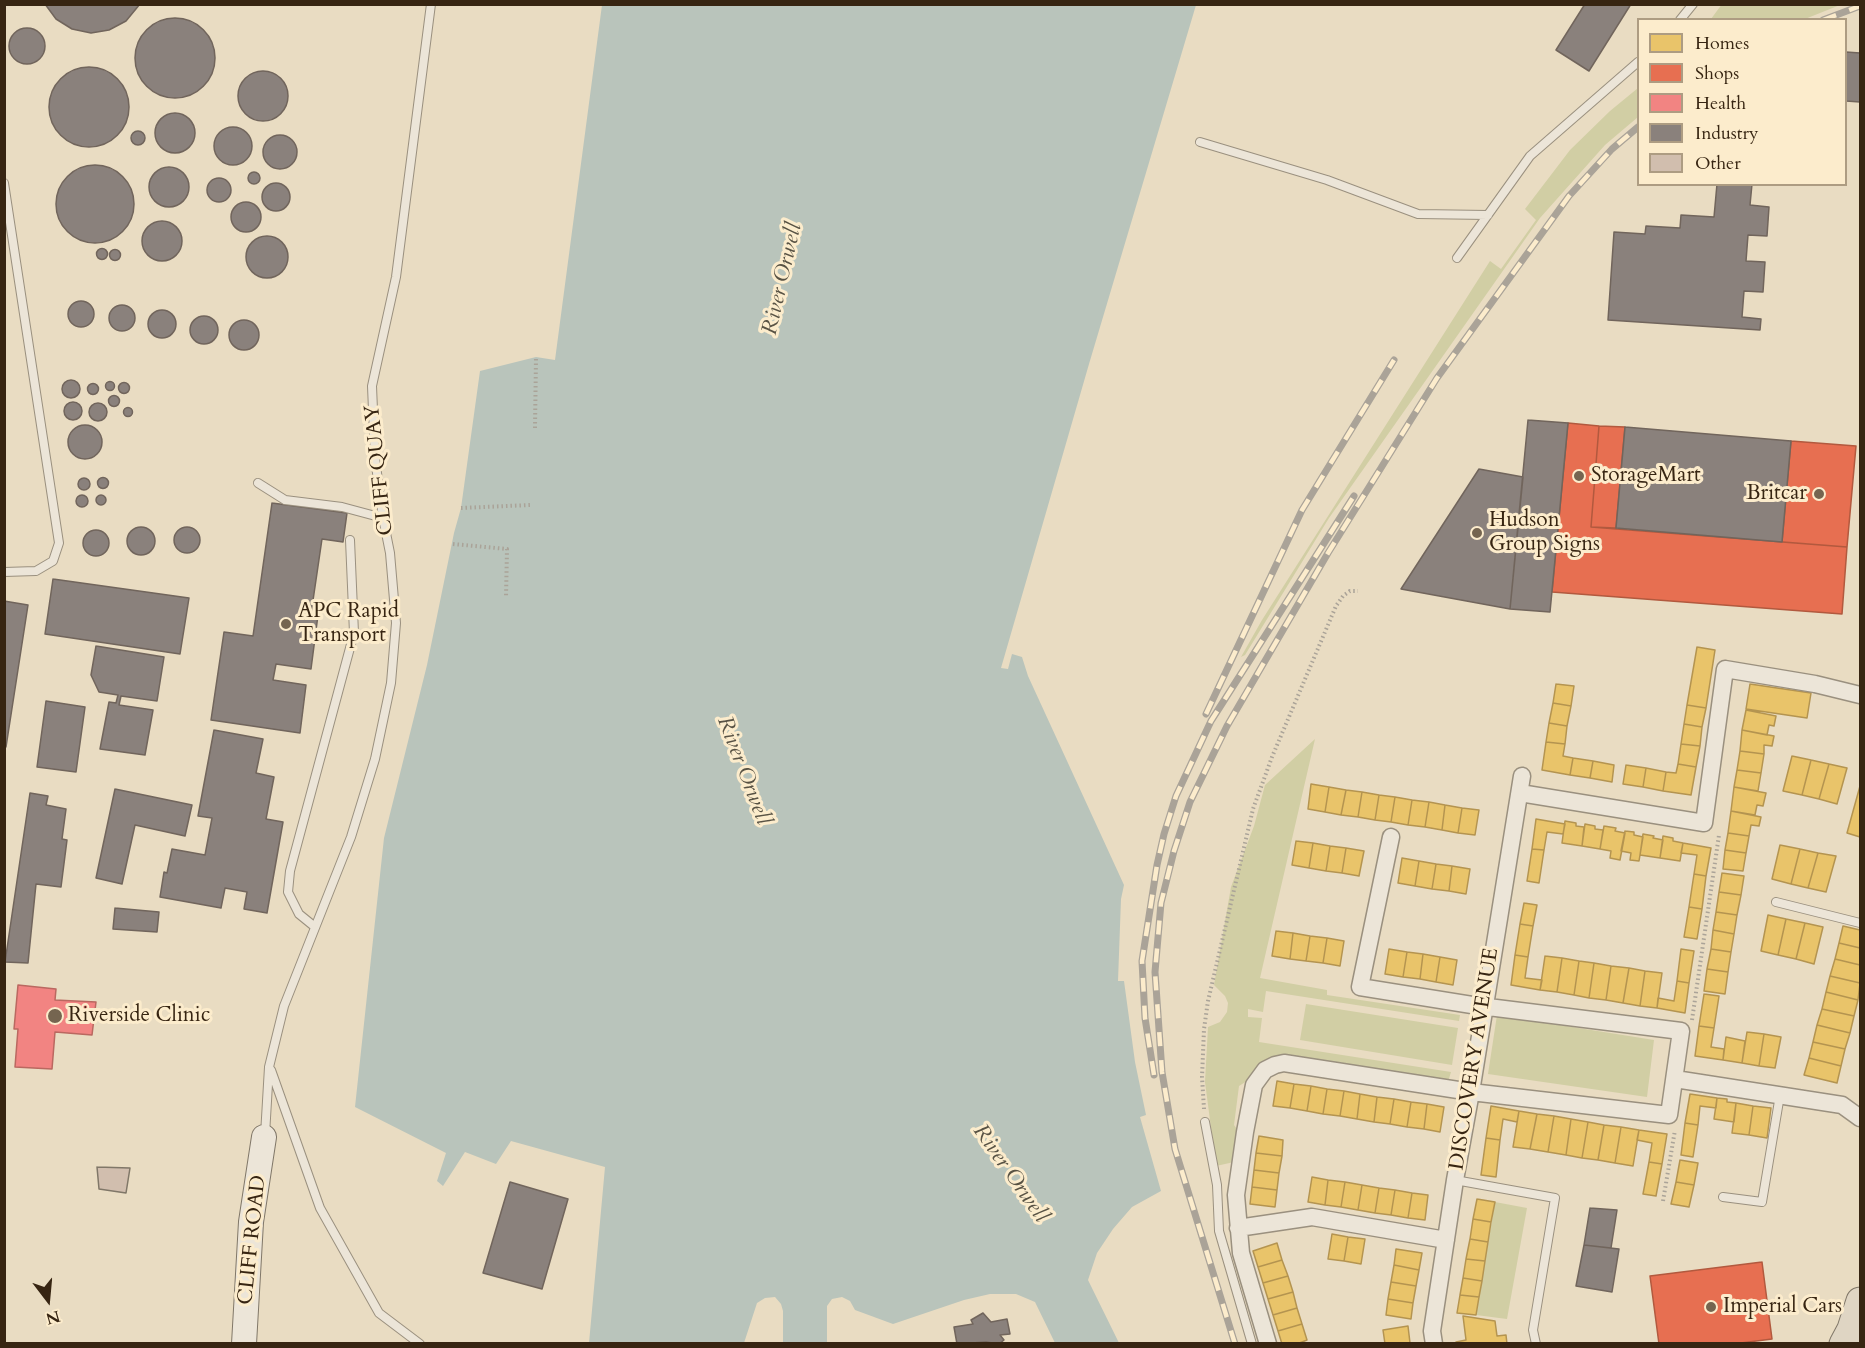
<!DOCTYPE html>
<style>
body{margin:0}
#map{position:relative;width:1865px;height:1348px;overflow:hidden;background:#e9dcc2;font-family:Cardo,serif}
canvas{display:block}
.frame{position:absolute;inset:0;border:6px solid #372512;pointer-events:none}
.legend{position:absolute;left:1637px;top:18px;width:210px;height:168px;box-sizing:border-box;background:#fceccc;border:2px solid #ad9c82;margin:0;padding:8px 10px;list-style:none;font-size:18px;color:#372512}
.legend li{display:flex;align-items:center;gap:12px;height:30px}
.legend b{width:30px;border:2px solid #ad9c82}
.north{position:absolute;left:18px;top:1270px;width:60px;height:60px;-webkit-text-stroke:4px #fceccc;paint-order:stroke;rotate:164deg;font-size:16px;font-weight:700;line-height:24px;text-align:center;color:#372512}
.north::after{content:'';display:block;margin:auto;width:21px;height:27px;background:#372512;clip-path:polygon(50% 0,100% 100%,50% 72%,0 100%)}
</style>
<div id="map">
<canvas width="1865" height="1348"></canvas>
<div class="frame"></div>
<ul class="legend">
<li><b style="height:16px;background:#e9c46a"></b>Homes</li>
<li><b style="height:16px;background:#e76f51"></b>Shops</li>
<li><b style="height:16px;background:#f28482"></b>Health</li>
<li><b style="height:16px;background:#8a817c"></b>Industry</li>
<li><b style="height:16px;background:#d1beae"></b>Other</li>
</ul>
<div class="north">N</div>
</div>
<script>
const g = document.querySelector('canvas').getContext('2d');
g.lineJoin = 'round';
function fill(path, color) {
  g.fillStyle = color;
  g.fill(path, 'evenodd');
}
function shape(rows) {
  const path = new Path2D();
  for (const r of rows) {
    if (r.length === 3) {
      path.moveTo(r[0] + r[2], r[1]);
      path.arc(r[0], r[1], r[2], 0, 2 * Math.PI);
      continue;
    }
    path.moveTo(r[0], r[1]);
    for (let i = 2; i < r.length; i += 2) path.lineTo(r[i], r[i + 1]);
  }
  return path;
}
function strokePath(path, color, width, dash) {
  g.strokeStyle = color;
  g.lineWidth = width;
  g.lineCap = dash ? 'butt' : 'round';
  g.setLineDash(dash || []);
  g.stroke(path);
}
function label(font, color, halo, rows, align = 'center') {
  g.font = font + ' Cardo,serif';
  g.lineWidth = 6;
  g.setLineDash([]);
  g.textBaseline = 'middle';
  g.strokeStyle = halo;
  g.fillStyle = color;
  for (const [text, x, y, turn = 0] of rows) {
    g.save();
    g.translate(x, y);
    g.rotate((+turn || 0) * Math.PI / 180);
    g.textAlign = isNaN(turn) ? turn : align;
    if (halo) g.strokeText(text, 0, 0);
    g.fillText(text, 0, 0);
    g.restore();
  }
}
const green = shape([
 [1722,4,1840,4,1840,5,1805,19,1711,19],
 [1638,88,1638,117,1605,145,1540,218,1329,518,1245,655,1241,657,1262,620,1490,261,1501,269,1536,220,1525,209,1570,150,1610,111],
 [1315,739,1260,978,1327,990,1327,995,1460,1015,1459,1021,1266,991,1263,1012,1248,1009,1248,1017,1262,1018,1259,1042,1451,1072,1448,1082,1286,1056,1276,1056,1267,1061,1247,1081,1239,1086,1234,1125,1239,1132,1234,1162,1216,1166,1205,1082,1208,1027,1220,1022,1227,1012,1228,1003,1225,996,1214,985,1231,887,1254,826,1265,785],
 [1306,1004,1458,1028,1452,1065,1300,1040],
 [1497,1015,1654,1040,1647,1097,1488,1074],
 [1495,1202,1527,1208,1507,1319,1476,1315]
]);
const water = shape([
 [602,5,1196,5,1089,364,1001,668,1008,669,1012,654,1022,657,1028,676,1124,885,1121,899,1118,981,1124,981,1135,1062,1146,1115,1140,1117,1161,1191,1132,1207,1113,1229,1097,1253,1088,1280,1119,1343,1055,1343,1035,1302,1016,1294,990,1294,964,1300,893,1324,855,1310,850,1301,842,1297,832,1299,827,1306,827,1343,783,1343,783,1311,781,1304,775,1297,765,1298,757,1303,744,1343,589,1343,605,1167,511,1141,496,1164,465,1152,443,1186,437,1181,446,1153,355,1107,384,838,427,665,454,533,461,508,480,371,536,357,555,360]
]);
const homes = shape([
 [1697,647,1715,650,1706,708,1687,705,1697,647],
 [1556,684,1574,686,1571,706,1553,703,1556,684],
 [1750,684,1811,693,1807,718,1746,709,1750,684],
 [1553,703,1571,706,1567,726,1549,723,1553,703],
 [1687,705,1706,708,1702,727,1684,724,1687,705],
 [1746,710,1776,716,1774,726,1769,725,1767,735,1742,730,1746,710],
 [1549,723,1567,726,1565,744,1546,742,1549,723],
 [1684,724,1702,727,1700,746,1681,744,1684,724],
 [1742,730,1774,736,1772,746,1764,745,1764,754,1740,751,1742,730],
 [1546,742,1565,744,1563,756,1573,758,1570,775,1542,770,1546,742],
 [1681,744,1700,746,1696,767,1678,764,1681,744],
 [1740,751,1764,754,1761,773,1737,770,1740,751],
 [1792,756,1811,760,1802,795,1783,791,1792,756],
 [1573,758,1593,761,1590,778,1570,775,1573,758],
 [1811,760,1829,764,1819,799,1802,795,1811,760],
 [1593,761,1614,765,1612,782,1590,778,1593,761],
 [1678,764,1696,767,1691,795,1663,791,1666,772,1676,773,1678,764],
 [1829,764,1847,768,1837,804,1819,799,1829,764],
 [1626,765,1646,768,1643,787,1623,784,1626,765],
 [1646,768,1666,772,1663,791,1643,787,1646,768],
 [1737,770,1761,773,1758,791,1734,787,1737,770],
 [1311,784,1329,787,1325,812,1308,809,1311,784],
 [1860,786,1860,837,1847,833,1860,786],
 [1329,787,1346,790,1341,815,1325,812,1329,787],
 [1734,787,1766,793,1763,806,1757,805,1755,815,1731,811,1734,787],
 [1346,790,1362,792,1358,817,1341,815,1346,790],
 [1362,792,1379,795,1375,820,1358,817,1362,792],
 [1379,795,1395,797,1391,822,1375,820,1379,795],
 [1395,797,1412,800,1408,825,1391,822,1395,797],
 [1412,800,1429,802,1425,827,1408,825,1412,800],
 [1429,802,1445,805,1442,830,1425,827,1429,802],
 [1445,805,1462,808,1458,833,1442,830,1445,805],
 [1462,808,1479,810,1475,835,1458,833,1462,808],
 [1731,811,1761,817,1759,826,1751,825,1749,836,1728,833,1731,811],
 [1536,819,1565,824,1563,834,1547,832,1544,850,1532,849,1536,819],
 [1565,821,1576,823,1576,826,1584,827,1582,846,1562,843,1565,821],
 [1585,824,1595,826,1595,829,1603,830,1600,849,1582,846,1585,824],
 [1604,826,1616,828,1615,831,1625,833,1620,860,1610,858,1611,851,1600,849,1604,826],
 [1625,831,1634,832,1634,835,1643,837,1639,861,1630,860,1631,853,1621,851,1625,831],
 [1728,833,1749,836,1746,853,1725,850,1728,833],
 [1643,834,1654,836,1653,838,1663,840,1660,858,1640,855,1643,834],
 [1663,836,1673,838,1673,841,1683,843,1680,861,1660,858,1663,836],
 [1296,841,1313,843,1309,868,1292,865,1296,841],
 [1313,843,1330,846,1326,871,1309,868,1313,843],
 [1683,843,1711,848,1706,876,1694,874,1697,855,1681,853,1683,843],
 [1780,845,1800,849,1791,884,1772,879,1780,845],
 [1330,846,1346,848,1342,873,1326,871,1330,846],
 [1346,848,1364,851,1359,876,1342,873,1346,848],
 [1532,849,1544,850,1539,883,1527,881,1532,849],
 [1800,849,1818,853,1808,888,1791,884,1800,849],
 [1725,850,1746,853,1743,871,1723,869,1725,850],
 [1818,853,1836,856,1826,892,1808,888,1818,853],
 [1402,858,1419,861,1415,886,1398,883,1402,858],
 [1419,861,1436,864,1432,889,1415,886,1419,861],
 [1436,864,1452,866,1449,891,1432,889,1436,864],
 [1452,866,1470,869,1466,894,1449,891,1452,866],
 [1722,873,1744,876,1741,895,1719,892,1722,873],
 [1694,874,1706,876,1702,909,1689,907,1694,874],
 [1719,892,1741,895,1737,915,1716,912,1719,892],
 [1524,903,1537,905,1533,926,1520,924,1524,903],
 [1689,907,1702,909,1697,939,1684,937,1689,907],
 [1716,912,1737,915,1734,934,1713,930,1716,912],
 [1768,915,1786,919,1778,955,1761,951,1768,915],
 [1786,919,1805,923,1796,959,1778,955,1786,919],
 [1805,923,1823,927,1814,964,1796,959,1805,923],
 [1520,924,1533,926,1528,957,1515,955,1520,924],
 [1843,926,1860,930,1860,948,1839,943,1843,926],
 [1713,930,1734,934,1731,952,1711,949,1713,930],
 [1276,931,1293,933,1290,959,1272,956,1276,931],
 [1293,933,1310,936,1306,961,1290,959,1293,933],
 [1310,936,1327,938,1323,963,1306,961,1310,936],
 [1327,938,1344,941,1340,966,1323,963,1327,938],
 [1839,943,1860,948,1860,965,1835,959,1839,943],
 [1389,949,1407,952,1403,977,1385,974,1389,949],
 [1681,949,1694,951,1689,983,1677,981,1681,949],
 [1711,949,1731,952,1728,972,1707,969,1711,949],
 [1407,952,1423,954,1420,979,1403,977,1407,952],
 [1423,954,1440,957,1436,982,1420,979,1423,954],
 [1515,955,1528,957,1525,978,1542,980,1540,990,1511,985,1515,955],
 [1545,956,1562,958,1557,992,1540,990,1545,956],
 [1440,957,1457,960,1453,985,1436,982,1440,957],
 [1562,958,1579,961,1574,995,1557,992,1562,958],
 [1835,959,1860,965,1860,983,1830,976,1835,959],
 [1579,961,1594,963,1589,998,1574,995,1579,961],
 [1594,963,1611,966,1606,1000,1589,998,1594,963],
 [1611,966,1629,968,1623,1003,1606,1000,1611,966],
 [1629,968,1645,971,1640,1006,1623,1003,1629,968],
 [1707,969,1728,972,1725,994,1704,991,1707,969],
 [1645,971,1662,973,1657,1008,1640,1006,1645,971],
 [1830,976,1860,983,1858,1000,1826,992,1830,976],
 [1677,981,1689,983,1685,1013,1657,1008,1658,998,1674,1001,1677,981],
 [1826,992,1858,1000,1854,1016,1822,1009,1826,992],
 [1704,994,1719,996,1714,1028,1699,1026,1704,994],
 [1822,1009,1854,1016,1850,1033,1817,1025,1822,1009],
 [1817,1025,1850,1033,1845,1049,1813,1042,1817,1025],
 [1699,1026,1714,1028,1711,1047,1724,1049,1723,1060,1695,1056,1699,1026],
 [1747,1032,1764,1034,1759,1066,1742,1063,1747,1032],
 [1764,1034,1781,1037,1775,1068,1759,1066,1764,1034],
 [1726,1037,1745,1041,1742,1063,1723,1060,1726,1037],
 [1813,1042,1845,1049,1841,1066,1809,1058,1813,1042],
 [1809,1058,1841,1066,1837,1083,1804,1075,1809,1058],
 [1277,1081,1294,1084,1290,1108,1273,1106,1277,1081],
 [1294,1084,1311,1086,1307,1111,1290,1108,1294,1084],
 [1311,1086,1327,1089,1323,1114,1307,1111,1311,1086],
 [1327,1089,1344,1091,1340,1116,1323,1114,1327,1089],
 [1344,1091,1360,1094,1357,1119,1340,1116,1344,1091],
 [1360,1094,1377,1097,1374,1122,1357,1119,1360,1094],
 [1690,1094,1717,1098,1716,1108,1700,1106,1698,1125,1685,1123,1690,1094],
 [1377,1097,1394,1099,1390,1124,1374,1122,1377,1097],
 [1717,1098,1727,1099,1727,1102,1736,1103,1734,1122,1714,1119,1717,1098],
 [1394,1099,1411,1102,1407,1127,1390,1124,1394,1099],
 [1411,1102,1427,1104,1424,1129,1407,1127,1411,1102],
 [1736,1103,1753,1106,1749,1135,1732,1133,1736,1103],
 [1427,1104,1444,1107,1440,1132,1424,1129,1427,1104],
 [1491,1106,1519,1111,1517,1122,1503,1119,1500,1140,1486,1138,1491,1106],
 [1753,1106,1771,1108,1767,1138,1749,1135,1753,1106],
 [1519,1111,1537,1114,1530,1149,1513,1147,1519,1111],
 [1537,1114,1554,1116,1548,1152,1530,1149,1537,1114],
 [1554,1116,1571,1119,1566,1155,1548,1152,1554,1116],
 [1571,1119,1588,1122,1582,1158,1566,1155,1571,1119],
 [1588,1122,1604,1125,1598,1160,1582,1158,1588,1122],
 [1685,1123,1698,1125,1693,1157,1681,1155,1685,1123],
 [1604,1125,1621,1127,1615,1163,1598,1160,1604,1125],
 [1621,1127,1639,1130,1633,1166,1615,1163,1621,1127],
 [1639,1130,1667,1134,1662,1164,1649,1162,1652,1143,1637,1140,1639,1130],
 [1259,1136,1283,1140,1282,1156,1256,1153,1259,1136],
 [1486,1138,1500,1140,1496,1177,1481,1175,1486,1138],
 [1256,1153,1282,1156,1279,1173,1254,1170,1256,1153],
 [1680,1160,1698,1163,1694,1185,1676,1182,1680,1160],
 [1649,1162,1662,1164,1656,1196,1643,1194,1649,1162],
 [1254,1170,1279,1173,1277,1190,1252,1187,1254,1170],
 [1312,1177,1328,1180,1325,1205,1308,1202,1312,1177],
 [1328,1180,1345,1182,1341,1207,1325,1205,1328,1180],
 [1345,1182,1362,1185,1358,1210,1341,1207,1345,1182],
 [1676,1182,1694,1185,1689,1207,1671,1204,1676,1182],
 [1362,1185,1379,1188,1375,1213,1358,1210,1362,1185],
 [1252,1187,1277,1190,1275,1207,1250,1204,1252,1187],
 [1379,1188,1395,1190,1391,1215,1375,1213,1379,1188],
 [1395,1190,1412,1193,1408,1218,1391,1215,1395,1190],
 [1412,1193,1428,1195,1425,1220,1408,1218,1412,1193],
 [1477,1199,1495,1202,1491,1222,1473,1219,1477,1199],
 [1473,1219,1491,1222,1488,1242,1470,1239,1473,1219],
 [1332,1234,1348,1237,1344,1261,1328,1259,1332,1234],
 [1348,1237,1365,1239,1361,1264,1344,1261,1348,1237],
 [1470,1239,1488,1242,1485,1261,1466,1259,1470,1239],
 [1277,1243,1282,1260,1258,1267,1253,1251,1277,1243],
 [1396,1249,1422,1253,1419,1270,1394,1265,1396,1249],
 [1466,1259,1485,1261,1482,1281,1463,1278,1466,1259],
 [1282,1260,1288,1276,1263,1283,1258,1267,1282,1260],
 [1394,1265,1419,1270,1416,1286,1391,1282,1394,1265],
 [1288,1276,1293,1292,1268,1299,1263,1283,1288,1276],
 [1463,1278,1482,1281,1479,1297,1460,1295,1463,1278],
 [1391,1282,1416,1286,1413,1303,1388,1299,1391,1282],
 [1293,1292,1297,1308,1273,1315,1268,1299,1293,1292],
 [1460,1295,1479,1297,1476,1315,1457,1313,1460,1295],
 [1388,1299,1413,1303,1411,1319,1386,1315,1388,1299],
 [1297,1308,1302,1324,1278,1331,1273,1315,1297,1308],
 [1463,1316,1495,1321,1497,1336,1506,1335,1507,1344,1456,1344,1456,1342,1466,1340,1463,1316],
 [1302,1324,1307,1340,1297,1344,1282,1344,1278,1331,1302,1324],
 [1408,1326,1410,1343,1385,1344,1383,1330,1408,1326]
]);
const shops = shape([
 [1568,423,1599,426,1591,527,1847,547,1842,614,1552,592,1568,423],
 [1599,426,1625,427,1616,528,1591,527,1599,426],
 [1791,441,1856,446,1847,547,1782,542,1791,441],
 [1762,1262,1772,1339,1733,1344,1659,1344,1650,1276,1762,1262]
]);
const health = shape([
 [18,985,56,989,55,1000,96,1002,92,1035,55,1032,52,1069,15,1067,18,1029,14,1029,18,985]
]);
const industry = shape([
 [45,4,140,4,126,21,109,30,91,33,72,29,56,19,45,4],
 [1585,4,1631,4,1589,71,1556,50,1585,4],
 [175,58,40],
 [27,46,18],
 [1846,52,1860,53,1860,102,1846,101,1846,52],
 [89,107,40],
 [263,96,25],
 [175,133,20],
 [233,146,19],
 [138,138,7],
 [280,152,17],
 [95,204,39],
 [169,187,20],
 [254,178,6],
 [219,190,12],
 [276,197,14],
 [1717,184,1752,184,1750,205,1769,207,1767,236,1748,235,1746,261,1765,262,1763,292,1744,291,1742,317,1761,319,1760,330,1608,320,1614,232,1645,234,1646,226,1680,228,1681,215,1714,217,1717,184],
 [246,217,15],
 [162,241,20],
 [267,257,21],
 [102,254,5.5],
 [115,255,5.5],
 [81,314,13],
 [122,318,13],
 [162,324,14],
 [204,330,14],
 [244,335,15],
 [71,389,9],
 [110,386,4.5],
 [124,388,5.5],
 [93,389,5.5],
 [114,401,5.5],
 [73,411,9],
 [98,412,9],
 [128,412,4.5],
 [1528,420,1568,423,1550,612,1510,609,1528,420],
 [85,442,17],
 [1625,427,1791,441,1782,542,1616,528,1625,427],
 [1479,469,1523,477,1510,609,1401,589,1479,469],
 [103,483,5.5],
 [84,484,6],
 [82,501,6],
 [101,500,5],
 [272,503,347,513,343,542,322,539,311,614,318,615,311,669,276,664,273,680,306,685,300,733,211,720,224,632,253,636,272,503],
 [141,541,14],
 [187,540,13],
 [96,543,13],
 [53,579,189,598,180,654,45,634,53,579],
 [4,601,28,605,6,747,4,746,4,601],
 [96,646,164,657,157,701,121,696,119,705,153,710,145,755,100,749,109,702,116,703,118,695,99,692,91,675,96,646],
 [46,701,85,707,76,772,37,767,46,701],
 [214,730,263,739,256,773,274,777,266,819,283,822,267,913,244,909,247,892,225,888,221,908,160,897,164,872,167,873,172,849,205,855,212,818,198,816,214,730],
 [115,789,192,805,185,836,135,825,122,884,96,878,115,789],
 [30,793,48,796,46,805,66,809,62,839,67,840,61,887,36,884,28,963,5,962,30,793],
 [115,908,159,912,157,932,113,929,115,908],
 [510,1182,568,1199,542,1289,483,1273,510,1182],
 [1590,1208,1617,1210,1611,1248,1584,1245,1590,1208],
 [1584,1245,1619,1249,1612,1292,1576,1286,1584,1245],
 [983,1313,991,1322,1007,1319,1010,1334,1000,1335,1004,1340,999,1344,986,1342,957,1344,954,1327,973,1324,971,1320,983,1313]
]);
const building = shape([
 [97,1167,130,1168,126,1193,99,1189,97,1167]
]);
const path = shape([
 [535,428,536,357],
 [461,508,530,505],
 [453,544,507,549,506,597],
 [1692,1020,1719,835],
 [1204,1109,1202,1077,1204,1029,1208,1001,1253,809,1272,757,1336,606,1343,596,1350,591,1358,591],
 [1663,1201,1675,1130]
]);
const lane = shape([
 [1680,20,1693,4],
 [1200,142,1327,180,1418,214,1488,215],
 [4,183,59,543,53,561,36,571,4,572],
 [1457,258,1530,156,1638,62],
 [258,483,285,500,342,507,383,518],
 [1776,902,1860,923],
 [315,927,299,914,288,892,290,871,354,633,350,540],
 [271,1070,320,1208,379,1313,420,1344],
 [1205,1122,1217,1185,1219,1231,1252,1344],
 [265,1135,269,1067,284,1006,351,837,375,759,391,683,396,623,390,553,383,518,375,458,372,386,396,277,431,4],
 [1455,1180,1555,1198,1533,1330,1536,1344],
 [1723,1197,1762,1202,1780,1095]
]);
const street = shape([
 [1520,793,1704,823,1725,669,1815,684,1860,695],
 [1675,1079,1842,1105,1860,1118],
 [1238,1228,1312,1217,1446,1240],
 [1268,1344,1241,1253,1236,1195,1245,1132,1254,1085,1265,1070,1275,1065,1284,1063,1471,1092,1669,1115,1681,1031,1472,1005,1360,987,1391,837],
 [1434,1344,1432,1331,1455,1180,1471,1092,1522,776]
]);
const secondary = shape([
 [244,1344,251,1222,264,1137]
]);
const primary = shape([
 [1843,1344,1851,1329,1860,1301]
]);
const rail = shape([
 [1823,20,1860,6],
 [1206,714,1302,510,1394,360],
 [1154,1075,1145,1018,1142,961,1157,865,1164,834,1176,796,1211,721,1354,496],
 [1235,1344,1175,1149,1162,1072,1155,972,1161,903,1174,851,1190,802,1227,726,1328,553,1437,378,1569,196,1612,149,1638,127]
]);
const markers = [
 [1579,476,6,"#756550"],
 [1819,494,6,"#756550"],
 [1477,533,6,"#756550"],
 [286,624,6,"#756550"],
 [55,1016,8,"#756550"],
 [1711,1307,6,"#756550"]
];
const streetNames = [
 ["CLIFF QUAY",380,470,-96],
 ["DISCOVERY AVENUE",1475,1059,-81],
 ["CLIFF ROAD",253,1240,-84]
];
const poiNames = [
 ["StorageMart",1591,476],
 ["Britcar",1807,494,"right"],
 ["Hudson",1489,521],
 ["Group Signs",1489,545],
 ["APC Rapid",298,612],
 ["Transport",298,636],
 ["Riverside Clinic",68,1016],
 ["Imperial Cars",1723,1307]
];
const waterNames = [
 ["River Orwell",783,279,-77],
 ["River Orwell",743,771,69],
 ["River Orwell",1010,1174,55]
];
fill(green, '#d1cea4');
fill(water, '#b9c4bb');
fill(homes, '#e9c46a');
strokePath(homes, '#b49450', 1.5);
fill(shops, '#e76f51');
strokePath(shops, '#b2593e', 1.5);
fill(health, '#f28482');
strokePath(health, '#ba6860', 1.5);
fill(industry, '#8a817c');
strokePath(industry, '#71655c', 1.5);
fill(building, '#d1beae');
strokePath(building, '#807768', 1.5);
strokePath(lane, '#9a907f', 10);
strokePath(street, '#9a907f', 19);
strokePath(secondary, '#807768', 26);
strokePath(primary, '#807768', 29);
strokePath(path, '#aaa398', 4, [1.5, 3]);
strokePath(lane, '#ece5d8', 8);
strokePath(street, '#ece5d8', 16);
strokePath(secondary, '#ece5d8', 24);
strokePath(primary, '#dfd5c3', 27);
strokePath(rail, '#aaa398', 7);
strokePath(rail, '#fceccc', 4.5, [14]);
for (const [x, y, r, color] of markers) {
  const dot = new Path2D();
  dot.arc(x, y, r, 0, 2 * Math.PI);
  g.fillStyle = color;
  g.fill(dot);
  strokePath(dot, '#fceccc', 2);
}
label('21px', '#372512', '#fceccc', streetNames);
label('21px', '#372512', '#fceccc', poiNames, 'left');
label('italic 22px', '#585244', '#fceccc', waterNames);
</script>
